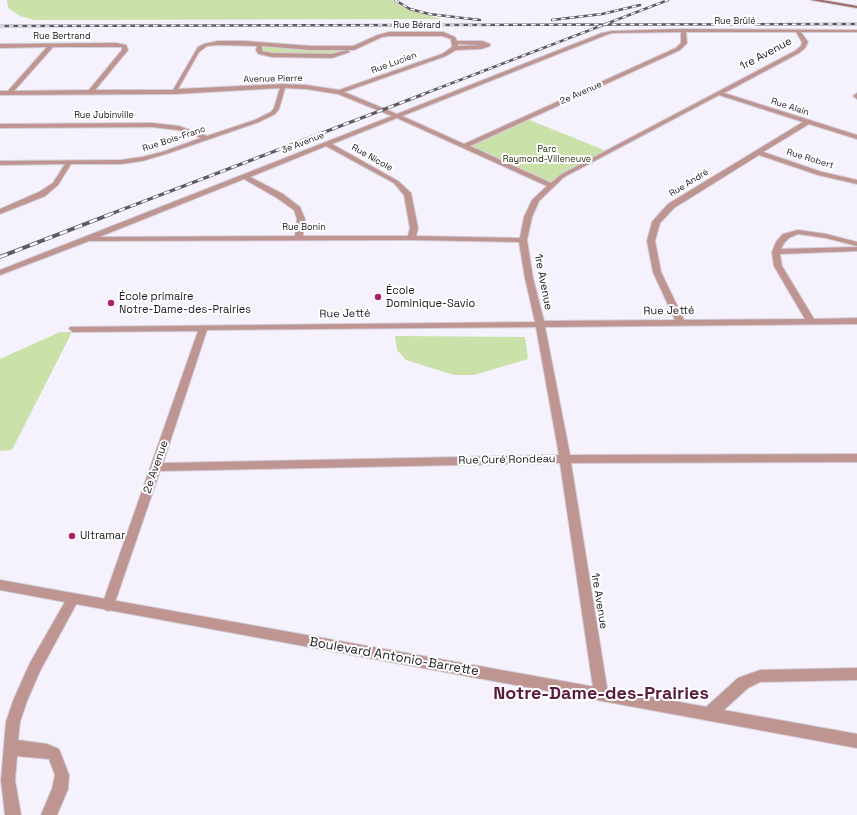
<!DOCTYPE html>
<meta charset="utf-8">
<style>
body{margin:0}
canvas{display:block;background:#f6f2fd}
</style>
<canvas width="857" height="815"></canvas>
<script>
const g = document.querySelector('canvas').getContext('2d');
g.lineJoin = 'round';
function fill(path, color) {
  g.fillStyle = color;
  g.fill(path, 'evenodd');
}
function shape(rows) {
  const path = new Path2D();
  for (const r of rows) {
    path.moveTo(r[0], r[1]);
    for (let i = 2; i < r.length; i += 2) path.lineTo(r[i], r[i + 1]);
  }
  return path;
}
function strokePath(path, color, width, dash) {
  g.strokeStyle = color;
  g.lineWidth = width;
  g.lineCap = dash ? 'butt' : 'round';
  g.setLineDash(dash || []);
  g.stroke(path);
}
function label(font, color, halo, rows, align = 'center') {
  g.font = font + ' "Space Grotesk",sans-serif';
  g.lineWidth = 4;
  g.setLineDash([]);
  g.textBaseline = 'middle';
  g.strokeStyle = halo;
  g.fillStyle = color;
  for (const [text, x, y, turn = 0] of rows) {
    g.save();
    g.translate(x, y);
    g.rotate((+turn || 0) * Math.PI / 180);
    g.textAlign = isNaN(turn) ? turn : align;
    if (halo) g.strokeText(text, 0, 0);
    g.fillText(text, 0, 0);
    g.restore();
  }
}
const green = shape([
 [7,0,392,0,410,10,441,19,34,20,20,16,8,8],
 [260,45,354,48,338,55,261,53],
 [522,117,609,152,550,185,465,146],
 [60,332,72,332,12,450,0,451,0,359],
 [395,336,525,337,528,359,474,375,454,375,406,360,397,350]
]);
const minor = shape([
 [683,29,857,30,857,32,801,32,808,42,805,48,799,53,724,93,857,135,857,139,809,124,763,152,822,172,857,180,857,184,818,175,759,155,674,208,660,223,655,241,661,272,684,320,805,319,774,266,772,252,776,242,783,234,798,230,826,234,857,242,857,246,826,238,798,234,789,238,784,243,781,249,857,247,857,251,780,254,782,266,814,319,857,318,857,324,545,327,570,455,857,454,857,462,571,463,608,694,606,699,601,701,596,699,594,694,560,463,160,471,114,605,112,609,108,611,104,609,102,605,198,331,73,332,69,329,70,327,535,322,525,278,519,242,411,240,89,241,0,275,0,270,392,116,338,94,306,89,285,88,279,109,275,114,259,122,166,154,142,161,121,164,71,164,58,185,45,196,0,214,0,209,39,192,53,183,65,164,0,165,0,161,121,160,142,157,162,152,201,138,178,130,152,127,0,128,0,124,152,123,179,126,207,136,255,120,271,112,274,108,280,88,174,94,0,95,0,91,8,91,47,47,0,48,0,44,116,43,126,45,128,50,95,90,173,90,198,47,204,44,218,41,244,41,311,46,353,46,378,35,389,32,443,32,455,37,457,41,482,41,490,44,490,46,481,49,456,50,446,56,344,92,397,114,602,33,612,31,683,29],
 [681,32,681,43,676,48,464,144,402,116,606,35,612,33,681,32],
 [686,32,796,32,802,42,801,46,795,51,560,175,551,183,470,146,680,50,687,43,686,32],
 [389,36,442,36,451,39,452,47,442,54,339,90,306,85,283,84,178,89,199,52,207,46,218,45,257,46,256,51,259,54,272,57,332,58,350,52,347,50,332,54,272,53,262,51,262,46,311,50,354,50,382,37,389,36],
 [458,44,481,45,483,45,458,46,458,44],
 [53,47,122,47,122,50,89,90,14,91,53,47],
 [719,95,803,122,668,204,652,222,647,241,653,272,675,320,544,321,533,278,527,240,532,217,539,201,564,177,719,95],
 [397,118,547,186,532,200,524,217,520,238,416,236,418,228,411,193,398,181,332,144,397,118],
 [326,146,394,183,404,195,410,228,408,236,303,236,305,219,300,207,283,194,250,177,326,146],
 [244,179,277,198,294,210,297,219,295,236,99,237,244,179],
 [536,327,559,455,163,463,207,330,536,327],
 [857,93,857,99,853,96,857,93],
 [73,594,77,595,79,599,40,671,27,701,20,722,18,740,47,744,59,749,69,775,68,789,57,815,41,815,52,789,55,775,49,759,17,756,15,780,21,815,5,815,1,780,6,722,13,701,30,663,69,595,73,594],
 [857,668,857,680,760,682,748,688,715,718,710,720,705,718,703,713,705,708,738,678,760,670,857,668]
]);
const tertiary = shape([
 [0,580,857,734,857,748,0,590,0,580]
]);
const secondary = shape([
 [811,0,822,0,857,6,857,8,811,0]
]);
const railFar2 = shape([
 [395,0,410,9,429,14,480,20],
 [552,20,602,14,640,5],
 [0,26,857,24],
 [421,95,668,0]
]);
const railFar1 = shape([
 [108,215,424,94]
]);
const rail = shape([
 [0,257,111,214]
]);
const markers = [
 [378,297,4,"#a8236f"],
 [111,303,4,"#a8236f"],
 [72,536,4,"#a8236f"]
];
const farStreetnames = [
 ["Rue Brûlé",735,22],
 ["Rue Bérard",417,26],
 ["Rue Bertrand",62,37],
 ["Rue Lucien",394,63,-20],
 ["Avenue Pierre",273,79,-1],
 ["2e Avenue",581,93,-24],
 ["Rue Alain",790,107,18],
 ["Rue Jubinville",104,116],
 ["Rue Bois-Franc",174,139,-18],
 ["3e Avenue",303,143,-21],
 ["Rue Nicole",372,158,29],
 ["Rue Robert",810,159,17],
 ["Rue André",689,183,-32],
 ["Rue Bonin",304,228]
];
const farParknames = [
 ["Parc",547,150],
 ["Raymond-Villeneuve",547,160]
];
const streetNames = [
 ["1re Avenue",766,54,-28],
 ["1re Avenue",543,282,79],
 ["Rue Jetté",669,311,-1],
 ["Rue Jetté",345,314,-1],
 ["Rue Curé Rondeau",507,460,-1],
 ["2e Avenue",156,467,-71],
 ["1re Avenue",599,601,81]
];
const poiNames = [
 ["École",386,291],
 ["Dominique-Savio",386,304],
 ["École primaire",119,297],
 ["Notre-Dame-des-Prairies",119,310],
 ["Ultramar",80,536]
];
const nearStreetnames = [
 ["Boulevard Antonio-Barrette",394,657,10]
];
const nearDistrictnames = [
 ["Notre-Dame-des-Prairies",601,694]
];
fill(green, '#cae1aa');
strokePath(minor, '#d3cfda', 2);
strokePath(tertiary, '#d3cfda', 2);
strokePath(secondary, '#d3cfda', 2);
fill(minor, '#be9591');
fill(tertiary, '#be9591');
fill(secondary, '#a06661');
strokePath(railFar2, '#5e5b65', 2.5);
strokePath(railFar1, '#5e5b65', 3);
strokePath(rail, '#5e5b65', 4);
strokePath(railFar2, '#fff', 1.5, [4.5]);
strokePath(railFar1, '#fff', 2, [6]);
strokePath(rail, '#fff', 2.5, [8]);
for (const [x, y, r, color] of markers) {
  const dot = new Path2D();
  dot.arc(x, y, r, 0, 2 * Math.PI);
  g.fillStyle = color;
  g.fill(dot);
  strokePath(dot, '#fff', 1.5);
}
label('9px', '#1b1821', '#fff', farStreetnames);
label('9px', '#25310f', '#fff', farParknames);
label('11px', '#1b1821', '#fff', streetNames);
label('11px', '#1b1821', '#fff', poiNames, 'left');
label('13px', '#1b1821', '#fff', nearStreetnames);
label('bold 18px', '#5a1b3c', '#fff', nearDistrictnames);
</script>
